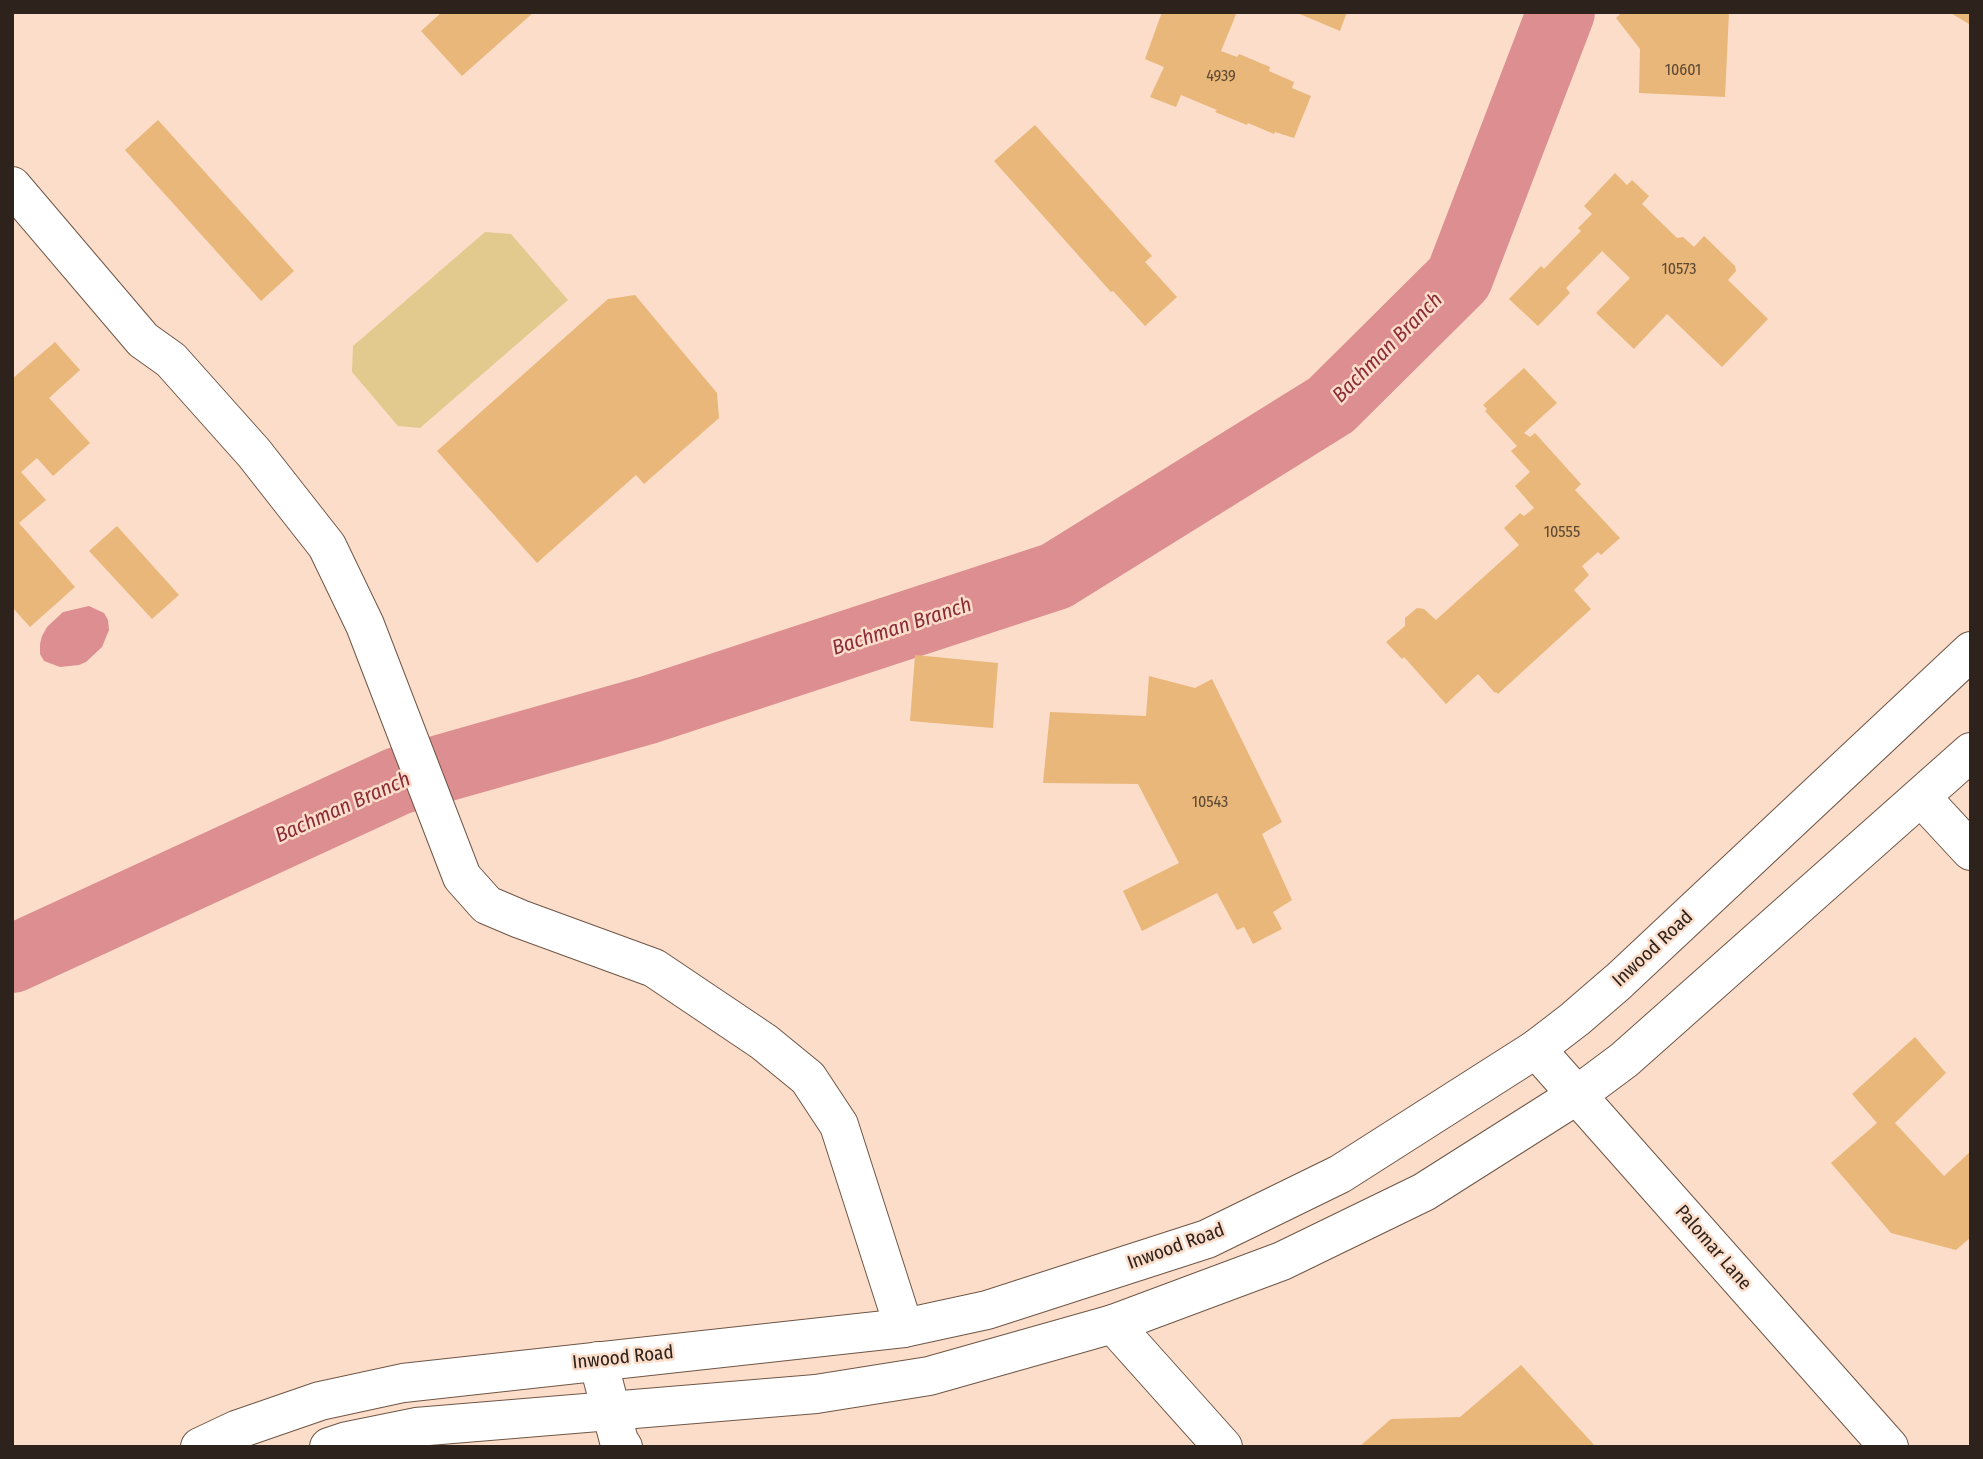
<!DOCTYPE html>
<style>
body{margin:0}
#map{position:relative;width:1983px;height:1459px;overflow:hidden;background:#fbddca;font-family:"Fira Sans Condensed",sans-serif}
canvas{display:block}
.frame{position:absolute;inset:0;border:14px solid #2e231c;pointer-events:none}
</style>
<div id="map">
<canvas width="1983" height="1459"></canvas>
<div class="frame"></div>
</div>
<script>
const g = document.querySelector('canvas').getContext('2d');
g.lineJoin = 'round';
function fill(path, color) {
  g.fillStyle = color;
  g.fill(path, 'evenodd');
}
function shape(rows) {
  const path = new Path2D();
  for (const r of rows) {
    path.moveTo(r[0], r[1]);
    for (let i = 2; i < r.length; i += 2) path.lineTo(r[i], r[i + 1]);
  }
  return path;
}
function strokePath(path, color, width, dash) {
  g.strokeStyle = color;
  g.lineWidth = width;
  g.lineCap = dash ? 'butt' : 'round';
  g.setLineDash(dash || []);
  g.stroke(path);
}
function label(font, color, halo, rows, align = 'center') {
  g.font = font + ' "Fira Sans Condensed",sans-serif';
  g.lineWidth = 5;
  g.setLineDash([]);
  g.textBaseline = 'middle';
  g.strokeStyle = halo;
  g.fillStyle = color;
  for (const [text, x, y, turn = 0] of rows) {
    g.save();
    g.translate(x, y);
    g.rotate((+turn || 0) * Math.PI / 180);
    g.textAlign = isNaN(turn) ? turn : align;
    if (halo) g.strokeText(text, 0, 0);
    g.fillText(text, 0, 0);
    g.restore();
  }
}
const green = shape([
 [485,232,511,234,568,300,420,428,398,426,352,372,353,346]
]);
const water = shape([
 [89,606,104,613,108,620,109,630,102,647,86,662,79,665,60,667,44,661,40,654,40,644,42,636,47,627,63,612]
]);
const river = shape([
 [12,959,398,781,648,710,1056,576,1331,405,1459,278,1561,12]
]);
const building = shape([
 [442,12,534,12,462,76,421,31],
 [1162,12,1237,12,1221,51,1237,57,1239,54,1270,67,1269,71,1294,82,1292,88,1311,96,1294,138,1275,132,1274,134,1248,123,1247,125,1215,112,1217,110,1181,95,1176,107,1150,97,1164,67,1145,59],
 [1295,12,1347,12,1340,31],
 [1622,12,1729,12,1725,97,1639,93,1640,49,1616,18],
 [1949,12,1971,12,1971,22,1969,24],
 [158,120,294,271,261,301,125,150],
 [1035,125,1152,256,1145,262,1177,297,1145,326,1113,291,1111,292,994,161],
 [1615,173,1627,185,1632,180,1649,196,1642,204,1677,238,1683,237,1694,247,1704,236,1735,266,1736,271,1728,280,1768,319,1722,367,1667,314,1634,349,1596,313,1630,278,1602,251,1566,288,1570,293,1538,326,1509,299,1541,266,1544,269,1581,231,1578,228,1592,214,1584,206],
 [635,295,717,393,719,418,644,484,636,475,537,563,437,451,608,299],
 [55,342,80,370,49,398,90,443,53,476,37,458,21,472,46,500,19,523,75,587,30,627,12,607,12,379],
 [1524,368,1557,403,1524,433,1530,437,1535,433,1581,484,1575,490,1620,538,1601,555,1598,552,1582,566,1589,575,1574,590,1591,609,1498,694,1496,692,1495,693,1478,674,1446,704,1404,657,1402,659,1386,642,1405,626,1405,618,1417,608,1424,609,1436,620,1519,545,1504,528,1520,513,1524,516,1534,508,1515,486,1530,472,1511,451,1517,446,1485,411,1487,409,1483,405],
 [117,526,179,595,152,619,89,551],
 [915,655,998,663,993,728,910,721],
 [1149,676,1195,688,1212,679,1282,822,1262,834,1292,900,1273,912,1282,929,1253,944,1244,927,1237,930,1217,893,1142,931,1123,891,1179,863,1138,784,1043,783,1050,712,1146,716],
 [1915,1037,1946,1073,1895,1123,1944,1176,1971,1151,1971,1237,1956,1250,1891,1233,1831,1163,1877,1123,1852,1094],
 [1521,1365,1596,1447,1359,1447,1391,1419,1460,1417]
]);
const minor = shape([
 [12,186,143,340,171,360,254,453,327,546,365,625,462,877,487,905,520,919,654,968,764,1042,808,1078,839,1125,904,1328],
 [1921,797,1971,851],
 [1536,1049,1889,1447],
 [1113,1324,1223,1447],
 [598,1361,619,1441,623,1447]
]);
const major = shape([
 [200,1447,236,1430,320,1401,403,1383,904,1328,987,1310,1207,1239,1340,1174,1536,1049,1575,1019,1619,981,1971,651],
 [329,1447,347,1441,416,1427,816,1394,929,1376,1113,1324,1282,1261,1424,1192,1577,1095,1624,1060,1971,752]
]);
const numberNames = [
 ["10601",1683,71],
 ["4939",1221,77],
 ["10573",1679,270],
 ["10555",1562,533],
 ["10543",1210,803]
];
const streetNames = [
 ["Inwood Road",1653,949,-43],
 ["Inwood Road",1176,1247,-20],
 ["Palomar Lane",1713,1248,49],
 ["Inwood Road",623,1358,-6]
];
const waterNames = [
 ["Bachman Branch",1388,348,-45],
 ["Bachman Branch",902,627,-18],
 ["Bachman Branch",343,808,-24]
];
fill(green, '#e2ca8e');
fill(water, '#dd8e91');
strokePath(river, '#dd8e91', 68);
fill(building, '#e9b779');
strokePath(minor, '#6f5646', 40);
strokePath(major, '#6f5646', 40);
strokePath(minor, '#fff', 38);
strokePath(major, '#fff', 38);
label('16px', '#5d4833', null, numberNames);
label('19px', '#2e231c', '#fbddca', streetNames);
label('italic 21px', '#8a2c38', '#fbddca', waterNames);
</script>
